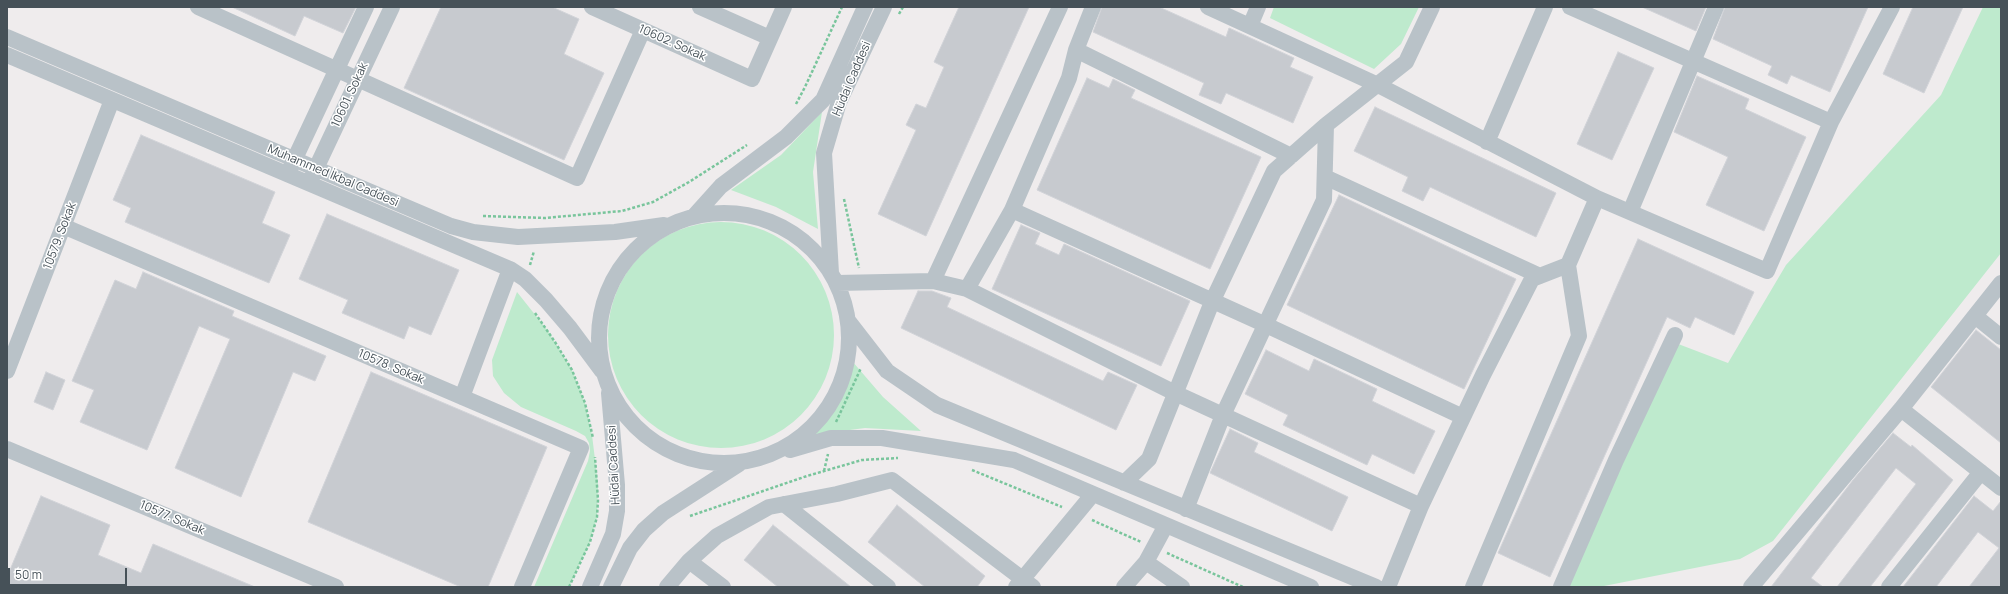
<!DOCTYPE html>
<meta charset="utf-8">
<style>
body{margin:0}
#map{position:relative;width:2008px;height:594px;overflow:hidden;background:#efeced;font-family:Manrope,sans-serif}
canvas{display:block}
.frame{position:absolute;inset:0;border:8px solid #465158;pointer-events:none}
.scale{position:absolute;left:8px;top:568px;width:119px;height:18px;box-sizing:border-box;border:2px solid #465158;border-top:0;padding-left:5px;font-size:12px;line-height:14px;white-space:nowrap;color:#465158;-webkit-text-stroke:3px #fff;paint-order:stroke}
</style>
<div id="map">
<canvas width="2008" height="594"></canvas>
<div class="frame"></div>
<div class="scale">50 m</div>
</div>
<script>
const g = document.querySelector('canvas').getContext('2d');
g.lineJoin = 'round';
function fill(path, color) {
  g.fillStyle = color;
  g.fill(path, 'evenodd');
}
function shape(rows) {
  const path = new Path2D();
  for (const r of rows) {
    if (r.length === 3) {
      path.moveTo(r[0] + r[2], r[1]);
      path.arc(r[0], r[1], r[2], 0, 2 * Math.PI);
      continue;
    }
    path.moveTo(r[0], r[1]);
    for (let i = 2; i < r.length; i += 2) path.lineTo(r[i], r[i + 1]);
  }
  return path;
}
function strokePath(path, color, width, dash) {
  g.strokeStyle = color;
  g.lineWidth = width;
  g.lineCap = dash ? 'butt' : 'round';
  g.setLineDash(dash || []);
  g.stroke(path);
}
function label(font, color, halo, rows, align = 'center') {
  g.font = font + ' Manrope,sans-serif';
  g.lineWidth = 3;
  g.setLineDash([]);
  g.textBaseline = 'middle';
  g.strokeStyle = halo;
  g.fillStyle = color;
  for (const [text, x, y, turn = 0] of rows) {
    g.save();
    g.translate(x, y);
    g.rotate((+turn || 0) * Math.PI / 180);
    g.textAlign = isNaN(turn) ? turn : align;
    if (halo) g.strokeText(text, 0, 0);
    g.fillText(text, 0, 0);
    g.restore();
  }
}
const green = shape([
 [1274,7,1419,7,1401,44,1374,69,1270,18],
 [1983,7,2001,7,2001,253,1773,541,1740,559,1599,587,1565,587,1673,342,1728,363,1786,265,1941,95],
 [822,112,813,172,818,229,776,207,731,190,781,155],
 [721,335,113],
 [517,292,548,331,572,370,585,403,592,435,598,484,597,517,590,542,569,587,534,587,588,461,590,451,589,443,585,436,576,431,521,407,504,393,493,376,492,360],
 [852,361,883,397,921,431,865,428,811,435,836,403]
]);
const building = shape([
 [232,7,356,7,343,33,304,16,295,36,232,7],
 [441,7,552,7,579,19,564,54,604,73,564,160,404,88,441,7],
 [959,7,1029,7,926,236,878,214,916,130,906,125,916,104,926,108,944,67,934,62,959,7],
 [1102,7,1159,7,1226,37,1229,28,1294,58,1290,67,1313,77,1293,123,1226,93,1221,104,1199,95,1204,83,1093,32,1102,7],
 [1642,7,1706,7,1696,31,1642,7],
 [1725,7,1868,7,1830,92,1791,75,1787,84,1768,75,1772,66,1713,39,1725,7],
 [1913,7,1963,7,1924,93,1883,74,1913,7],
 [1618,52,1654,68,1612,160,1577,144,1618,52],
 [1697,76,1749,99,1745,109,1806,137,1764,231,1706,205,1728,157,1674,132,1697,76],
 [1087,78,1109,88,1113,79,1135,90,1131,98,1261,157,1210,269,1037,190,1087,78],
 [1375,107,1556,193,1536,237,1430,187,1423,201,1402,191,1408,177,1354,151,1375,107],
 [141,135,275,192,262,223,290,235,269,283,125,222,131,208,113,200,141,135],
 [1339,195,1516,279,1464,389,1287,305,1339,195],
 [327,214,459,270,431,335,409,326,404,339,342,313,348,300,299,279,327,214],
 [1021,225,1040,233,1035,244,1059,255,1064,244,1190,301,1161,366,992,289,1021,225],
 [1638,239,1754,292,1734,335,1695,317,1690,328,1667,317,1550,577,1498,553,1638,239],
 [143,272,234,311,232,316,326,356,315,381,293,372,241,497,175,468,230,339,199,326,147,450,80,422,94,390,72,381,115,280,136,289,143,272],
 [918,291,932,291,951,298,947,307,1103,381,1108,372,1137,385,1116,430,901,328,918,291],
 [1976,330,2001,350,2001,443,1931,387,1976,330],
 [1266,350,1309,371,1314,359,1377,389,1372,401,1435,431,1414,474,1372,454,1367,465,1283,425,1288,415,1245,394,1266,350],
 [46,372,65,380,53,410,34,402,46,372],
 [371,372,547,447,488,587,461,587,308,522,371,372],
 [1230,429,1258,443,1254,452,1348,497,1332,531,1210,473,1230,429],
 [1893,433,1911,447,1912,445,1953,480,1870,587,1837,587,1916,484,1896,468,1811,578,1823,587,1771,587,1853,480,1893,433],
 [41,496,110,525,98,555,141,573,153,544,255,587,7,587,7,577,41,496],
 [1974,496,1993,511,2001,501,2001,587,1969,587,1999,548,1978,532,1936,587,1903,587,1974,496],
 [897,505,985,576,977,587,925,587,868,542,897,505],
 [773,525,836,575,851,587,778,587,744,560,773,525]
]);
const path = shape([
 [899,14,903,7],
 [796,104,805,87,842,7],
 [844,199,859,268],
 [483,216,545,218,622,211,653,202,689,182,747,145],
 [530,265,534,251],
 [535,313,555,342,572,370,585,403,593,438],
 [836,422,861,368],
 [972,470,1062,507],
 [824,471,828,454],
 [690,516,807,476,862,460,898,458],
 [1092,520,1141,542],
 [1167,553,1243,587],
 [569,587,590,542,597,517,598,500,595,457]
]);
const minor = shape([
 [198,7,577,178,643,30],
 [592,7,752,79,784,7],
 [700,7,770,38],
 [1208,7,1378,85,1597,198,1568,265,1532,279,1483,375,1421,506,1388,587],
 [1570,7,1831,122],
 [1250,26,1258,7],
 [7,37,451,226,473,232,518,237,615,232,664,225],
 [1076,50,1291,156],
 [7,55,510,269,525,279,546,300,570,328,602,371],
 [1487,142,1545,7],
 [290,169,366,7],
 [1325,177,1540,276],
 [311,179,392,7],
 [1597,198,1767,271,1831,122,1892,7],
 [1012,210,1266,325,1463,417],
 [1630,212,1716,7],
 [724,338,125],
 [694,216,721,186,786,137,823,100,865,7],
 [63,226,581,448,522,587],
 [831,273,824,153,839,102,884,7],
 [933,281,1060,7],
 [837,283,933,281,967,289,1175,393,1421,506],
 [967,289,1012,210,1069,78,1076,50,1093,7],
 [1975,316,2001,337],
 [849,322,887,371,937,405,1376,587],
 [7,371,112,100],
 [462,397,510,269],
 [1901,409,2001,488],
 [7,449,336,587],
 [790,450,831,438,882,438,1014,460,1311,587],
 [1124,483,1149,459,1212,302,1274,171,1326,125,1406,62,1432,7],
 [784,504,888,587],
 [1186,509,1223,415,1324,200,1326,125],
 [1166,525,1146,562,1182,587],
 [689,561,723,587],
 [590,587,613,534,617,511,617,485,609,393],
 [611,587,630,548,644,530,663,513,739,464],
 [667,587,689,561,717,536,769,507,837,494,892,480,1033,587],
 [1016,587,1093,494],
 [1124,587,1146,562],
 [1473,587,1579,336,1568,265],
 [1561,587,1616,460,1675,335],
 [1751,587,1901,409,2001,283],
 [1889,587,1981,472]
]);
const streetNames = [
 ["10602. Sokak",672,43,24],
 ["Hüdai Caddesi",852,79,-67],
 ["10601. Sokak",350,95,-65],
 ["Muhammed İkbal Caddesi",333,176,23],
 ["10579. Sokak",60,236,-69],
 ["10578. Sokak",391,367,23],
 ["Hüdai Caddesi",614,465,-93],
 ["10577. Sokak",172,518,23]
];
fill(green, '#beeacd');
fill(building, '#c7cacf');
strokePath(building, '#d1d3d8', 1);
strokePath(path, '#79c59c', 2.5, [3, 2]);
strokePath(minor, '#b9c2c8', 16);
label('12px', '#465158', '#fff', streetNames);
</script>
